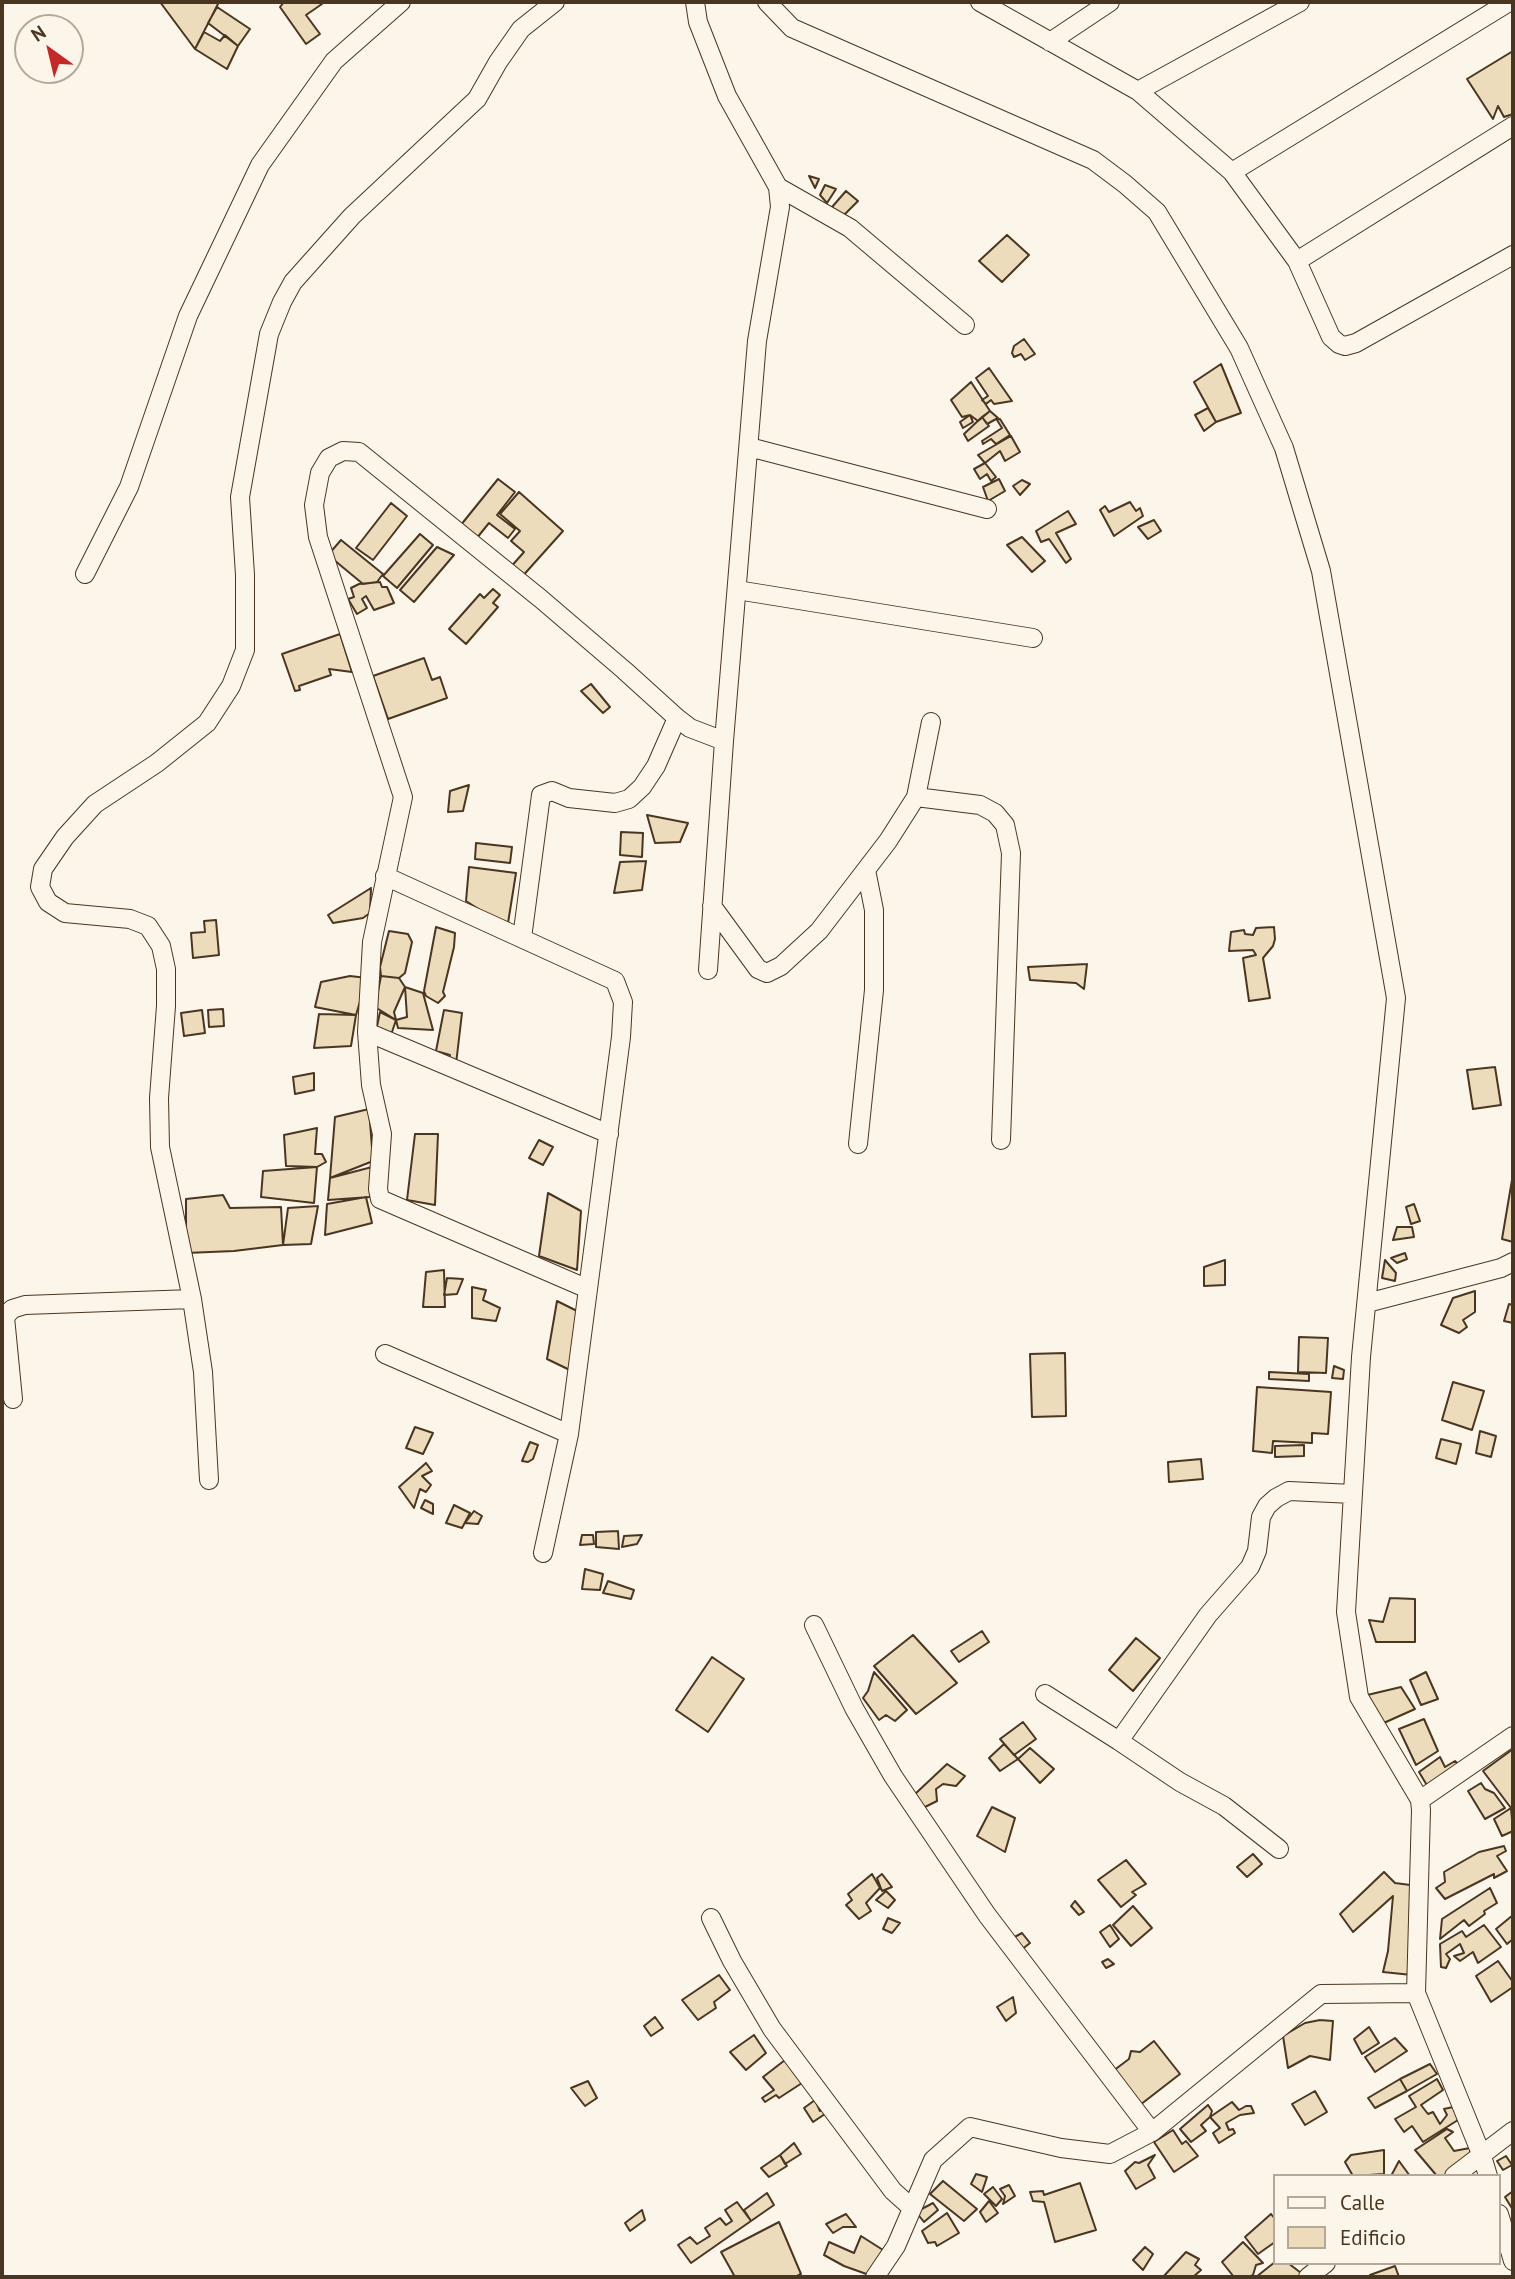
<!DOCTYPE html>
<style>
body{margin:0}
#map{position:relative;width:1515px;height:2279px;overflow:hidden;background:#fbf6e9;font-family:"PT Sans",sans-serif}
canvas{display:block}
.frame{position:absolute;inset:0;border:4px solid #4a3520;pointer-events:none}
.legend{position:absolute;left:1273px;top:2174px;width:228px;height:91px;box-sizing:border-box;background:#fbf6e9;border:2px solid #b4a999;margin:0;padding:9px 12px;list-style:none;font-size:21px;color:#4a3520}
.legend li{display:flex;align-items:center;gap:14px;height:35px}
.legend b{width:35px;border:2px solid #b4a999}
.north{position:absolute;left:14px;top:14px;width:70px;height:70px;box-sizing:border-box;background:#fbf6e9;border:2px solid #b4a999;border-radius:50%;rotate:326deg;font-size:19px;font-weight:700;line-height:28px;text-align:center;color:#4a3520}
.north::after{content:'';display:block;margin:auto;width:24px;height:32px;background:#c62828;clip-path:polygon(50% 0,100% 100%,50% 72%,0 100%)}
</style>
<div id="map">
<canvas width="1515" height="2279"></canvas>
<div class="frame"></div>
<ul class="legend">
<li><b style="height:9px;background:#fbf6e9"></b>Calle</li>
<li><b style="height:19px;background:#ecdcbc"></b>Edificio</li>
</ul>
<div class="north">N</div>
</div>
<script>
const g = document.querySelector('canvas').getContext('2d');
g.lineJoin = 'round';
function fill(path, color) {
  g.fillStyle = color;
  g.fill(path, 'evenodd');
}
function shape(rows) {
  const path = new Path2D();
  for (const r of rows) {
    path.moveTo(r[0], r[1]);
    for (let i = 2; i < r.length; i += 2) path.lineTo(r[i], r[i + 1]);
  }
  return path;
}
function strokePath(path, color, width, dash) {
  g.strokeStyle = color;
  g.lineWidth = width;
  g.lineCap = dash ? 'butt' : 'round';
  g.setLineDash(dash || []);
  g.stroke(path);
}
const building = shape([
 [160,2,219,2,195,49,160,2],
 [284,2,321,2,322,4,306,15,320,34,306,44,280,7,284,2],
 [217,7,250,29,238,46,208,23,217,7],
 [204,32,220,41,225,35,238,46,227,69,195,49,204,32],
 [1513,51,1513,114,1504,117,1498,106,1493,119,1467,79,1513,51],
 [809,176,819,179,815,188,809,176],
 [825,185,836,189,827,203,820,195,825,185],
 [846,191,858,201,842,217,832,207,846,191],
 [1007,235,1029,255,1002,282,979,261,1007,235],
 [1024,339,1035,354,1025,360,1021,354,1014,357,1012,353,1014,346,1024,339],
 [1221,364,1241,413,1216,422,1194,382,1221,364],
 [989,368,1012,401,994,404,991,400,986,404,982,400,988,396,976,378,989,368],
 [971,382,990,411,978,421,970,415,962,417,951,400,971,382],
 [1208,408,1216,422,1204,431,1195,415,1208,408],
 [990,411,998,418,987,424,982,417,990,411],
 [970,415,973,422,963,428,960,422,970,415],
 [982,417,989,426,968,441,964,434,982,417],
 [1000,419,1010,435,996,444,991,439,983,444,982,441,1002,428,997,420,1000,419],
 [1011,436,1020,452,1005,461,1000,451,985,463,978,455,1011,436],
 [985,463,996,477,991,481,987,474,980,479,974,469,985,463],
 [498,479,515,492,497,515,515,529,508,538,489,523,472,544,456,531,498,479],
 [999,479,1005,491,988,501,983,487,999,479],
 [1022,480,1030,484,1020,495,1013,486,1022,480],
 [519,492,563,531,520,579,509,569,524,552,511,541,520,531,500,514,519,492],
 [1130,502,1136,511,1140,508,1143,516,1114,536,1100,510,1105,506,1109,512,1130,502],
 [391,503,407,516,373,560,356,548,391,503],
 [1068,511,1076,524,1056,533,1071,559,1066,563,1049,539,1041,542,1036,531,1068,511],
 [1154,520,1161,531,1148,539,1138,527,1154,520],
 [420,534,433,545,397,588,383,576,420,534],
 [1022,537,1045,561,1032,572,1007,545,1022,537],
 [341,540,383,574,377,582,363,584,328,555,341,540],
 [437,547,454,555,414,602,400,590,437,547],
 [380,582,382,587,387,587,394,603,374,610,366,596,362,599,367,608,357,614,348,599,354,597,351,588,359,584,380,582],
 [493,589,500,595,493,603,498,607,466,644,449,629,480,594,484,598,493,589],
 [340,634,352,672,329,669,331,675,299,686,300,690,295,691,282,654,340,634],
 [424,658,432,680,440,677,447,698,388,719,373,676,424,658],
 [591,684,610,707,603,713,581,691,591,684],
 [469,785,463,811,448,812,450,791,469,785],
 [647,815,688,823,680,842,655,843,647,815],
 [621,832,643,833,642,857,620,855,621,832],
 [476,843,512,847,510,863,475,859,476,843],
 [646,861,642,890,614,893,620,862,646,861],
 [469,867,516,873,508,923,497,921,466,901,469,867],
 [371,888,370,913,363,918,333,923,328,915,371,888],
 [216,920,219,955,193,958,191,933,205,932,204,921,216,920],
 [436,927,455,933,454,947,443,992,445,996,438,1003,426,996,424,991,436,927],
 [1274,927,1275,939,1273,946,1263,958,1270,998,1249,1001,1243,958,1256,955,1253,950,1229,951,1231,932,1244,930,1245,934,1253,935,1256,928,1274,927],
 [389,931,408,934,412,942,405,973,399,978,381,976,380,967,389,931],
 [1087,964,1084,989,1076,983,1030,980,1028,967,1087,964],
 [350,976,367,978,356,1015,315,1007,321,982,350,976],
 [381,976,399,978,405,987,394,1012,396,1020,375,1007,381,976],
 [405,987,423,993,433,1030,398,1028,396,1020,407,1017,405,987],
 [223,1009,224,1026,209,1027,208,1010,223,1009],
 [202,1010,205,1033,184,1036,181,1013,202,1010],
 [444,1010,462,1013,456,1064,447,1063,450,1055,436,1051,444,1010],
 [380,1012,396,1020,390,1038,376,1031,380,1012],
 [319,1014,356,1015,351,1046,314,1048,319,1014],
 [1495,1067,1501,1105,1473,1109,1467,1070,1495,1067],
 [314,1073,314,1090,295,1094,293,1077,314,1073],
 [369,1109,373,1161,330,1178,335,1117,369,1109],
 [317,1128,315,1154,322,1154,326,1162,317,1167,286,1166,284,1135,317,1128],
 [415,1134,438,1134,435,1205,407,1200,415,1134],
 [539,1140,553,1147,543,1165,529,1158,539,1140],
 [317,1167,314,1203,261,1197,263,1171,317,1167],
 [372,1167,370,1197,328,1200,330,1178,372,1167],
 [1513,1174,1513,1242,1502,1239,1513,1174],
 [548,1193,581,1211,577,1270,539,1256,548,1193],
 [223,1195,230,1208,281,1207,283,1245,234,1251,186,1253,186,1199,223,1195],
 [366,1197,372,1223,325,1235,327,1204,366,1197],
 [1414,1204,1420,1221,1411,1224,1406,1207,1414,1204],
 [318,1206,311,1244,283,1245,288,1208,318,1206],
 [1397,1227,1412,1227,1414,1237,1393,1240,1397,1227],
 [1405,1253,1407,1259,1397,1263,1391,1258,1405,1253],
 [1225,1260,1225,1285,1204,1286,1204,1267,1225,1260],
 [1385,1260,1396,1273,1395,1281,1382,1278,1385,1260],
 [444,1270,445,1307,423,1307,426,1272,444,1270],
 [447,1278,463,1279,457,1294,444,1295,447,1278],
 [472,1287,486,1290,483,1300,500,1308,496,1321,472,1318,472,1287],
 [1475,1291,1475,1312,1463,1320,1467,1327,1459,1333,1441,1325,1453,1298,1475,1291],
 [557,1301,581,1313,576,1373,547,1359,557,1301],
 [1509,1304,1513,1305,1513,1323,1504,1321,1509,1304],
 [1299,1337,1328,1338,1326,1373,1298,1372,1299,1337],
 [1065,1353,1066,1416,1032,1417,1030,1354,1065,1353],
 [1334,1366,1344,1370,1343,1379,1332,1378,1334,1366],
 [1269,1372,1309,1374,1309,1381,1269,1379,1269,1372],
 [1453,1382,1484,1391,1472,1430,1442,1420,1453,1382],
 [1257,1387,1331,1392,1328,1434,1312,1433,1312,1443,1273,1441,1272,1453,1253,1451,1257,1387],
 [415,1427,433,1433,423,1454,406,1448,415,1427],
 [1480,1431,1496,1436,1491,1457,1476,1453,1480,1431],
 [1441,1439,1461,1444,1456,1464,1436,1458,1441,1439],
 [530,1442,538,1445,533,1459,528,1462,522,1461,530,1442],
 [1304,1445,1304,1456,1275,1457,1275,1446,1304,1445],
 [1201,1459,1203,1479,1169,1482,1168,1462,1201,1459],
 [426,1463,432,1471,422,1476,431,1485,426,1492,420,1489,414,1508,399,1487,426,1463],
 [425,1500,433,1504,433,1514,421,1508,425,1500],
 [454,1505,470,1513,462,1528,446,1523,454,1505],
 [474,1511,482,1516,478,1524,465,1523,474,1511],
 [618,1531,619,1549,596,1547,596,1532,618,1531],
 [582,1535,593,1535,594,1544,580,1545,582,1535],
 [642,1535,637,1544,622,1547,624,1536,642,1535],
 [585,1569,603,1574,600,1590,582,1589,585,1569],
 [608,1581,634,1590,631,1599,603,1593,608,1581],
 [1390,1598,1415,1599,1415,1642,1376,1642,1369,1620,1383,1622,1390,1598],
 [982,1631,989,1642,959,1662,951,1651,982,1631],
 [913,1635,957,1683,916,1714,874,1666,913,1635],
 [1136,1638,1160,1658,1133,1691,1109,1670,1136,1638],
 [712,1657,744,1679,708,1732,676,1710,712,1657],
 [874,1672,907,1710,895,1721,886,1715,879,1720,863,1698,868,1691,874,1672],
 [1426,1672,1438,1699,1421,1705,1410,1680,1426,1672],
 [1401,1687,1415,1709,1377,1726,1363,1696,1401,1687],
 [1424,1719,1438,1751,1416,1765,1399,1729,1424,1719],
 [1023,1722,1036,1739,1014,1755,1000,1739,1023,1722],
 [1004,1744,1018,1759,1000,1771,989,1758,1004,1744],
 [1030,1748,1054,1769,1040,1783,1018,1759,1030,1748],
 [1513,1749,1513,1807,1511,1808,1483,1771,1513,1749],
 [1440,1757,1445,1767,1455,1761,1459,1765,1428,1787,1419,1772,1440,1757],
 [947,1764,965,1776,956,1786,943,1784,936,1789,937,1801,921,1809,914,1795,947,1764],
 [1481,1783,1485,1789,1494,1793,1505,1808,1485,1819,1468,1791,1481,1783],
 [992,1807,1015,1818,1005,1852,977,1836,992,1807],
 [1511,1808,1513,1831,1502,1836,1494,1819,1511,1808],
 [1504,1846,1506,1851,1497,1856,1507,1871,1494,1878,1494,1874,1445,1899,1436,1888,1445,1882,1444,1872,1479,1852,1504,1846],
 [1253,1854,1262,1864,1247,1877,1237,1867,1253,1854],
 [1126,1860,1146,1884,1132,1892,1136,1895,1121,1907,1098,1880,1126,1860],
 [1384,1872,1395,1883,1418,1886,1412,1975,1383,1972,1388,1951,1393,1896,1353,1932,1340,1914,1384,1872],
 [872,1874,880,1888,866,1903,871,1911,859,1919,846,1905,852,1900,848,1894,872,1874],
 [882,1874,892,1887,882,1891,877,1878,882,1874],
 [1490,1888,1497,1903,1484,1911,1485,1914,1469,1926,1464,1920,1440,1939,1442,1919,1490,1888],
 [886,1891,895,1900,888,1908,876,1900,886,1891],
 [1075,1901,1084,1912,1079,1915,1071,1906,1075,1901],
 [1133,1906,1152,1928,1131,1946,1113,1925,1133,1906],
 [1513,1915,1513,1939,1507,1944,1496,1929,1513,1915],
 [888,1918,900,1923,892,1933,883,1929,888,1918],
 [1110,1925,1119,1939,1110,1947,1100,1932,1110,1925],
 [1484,1925,1501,1947,1478,1963,1473,1952,1460,1961,1454,1956,1464,1953,1460,1944,1446,1954,1450,1959,1446,1968,1441,1967,1440,1944,1462,1931,1466,1937,1484,1925],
 [1022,1933,1030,1943,1020,1951,1011,1939,1022,1933],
 [1108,1959,1114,1964,1106,1968,1102,1962,1108,1959],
 [1498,1961,1513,1982,1513,1987,1491,2002,1476,1976,1498,1961],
 [719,1975,730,1990,714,2002,716,2008,698,2020,682,2000,719,1975],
 [1013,1997,1016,2013,1006,2021,997,2007,1013,1997],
 [655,2017,663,2028,651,2036,644,2026,655,2017],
 [1320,2020,1333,2021,1330,2060,1310,2056,1288,2068,1283,2036,1305,2023,1320,2020],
 [1369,2027,1379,2043,1362,2054,1354,2039,1369,2027],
 [754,2035,766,2053,746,2070,730,2052,754,2035],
 [1395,2038,1407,2051,1375,2072,1365,2057,1395,2038],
 [1154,2041,1180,2074,1140,2105,1113,2071,1129,2059,1131,2051,1140,2052,1154,2041],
 [785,2060,802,2083,779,2098,776,2095,765,2102,762,2098,774,2090,763,2077,785,2060],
 [1430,2064,1437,2074,1407,2091,1400,2079,1430,2064],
 [1400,2079,1407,2091,1375,2108,1368,2098,1400,2079],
 [1437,2079,1443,2090,1421,2105,1428,2114,1433,2112,1440,2124,1447,2115,1444,2109,1453,2107,1458,2120,1423,2142,1412,2126,1404,2132,1395,2119,1416,2107,1409,2096,1437,2079],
 [588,2081,597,2098,585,2106,571,2088,588,2081],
 [1315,2091,1327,2112,1305,2125,1292,2104,1315,2091],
 [815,2100,820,2111,824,2108,828,2112,813,2122,804,2108,815,2100],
 [1232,2102,1239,2110,1246,2106,1251,2106,1254,2113,1240,2115,1226,2123,1229,2130,1233,2129,1235,2133,1219,2143,1213,2133,1220,2128,1210,2117,1232,2102],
 [1208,2105,1212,2111,1210,2117,1201,2125,1206,2131,1191,2142,1180,2129,1208,2105],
 [1447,2129,1453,2132,1445,2138,1454,2151,1470,2148,1470,2157,1446,2176,1437,2176,1415,2150,1447,2129],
 [1173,2130,1182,2144,1186,2141,1198,2156,1174,2172,1154,2142,1173,2130],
 [794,2143,801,2154,785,2164,780,2155,794,2143],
 [1384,2150,1384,2174,1353,2176,1345,2162,1351,2155,1384,2150],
 [780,2155,787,2166,769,2177,761,2168,780,2155],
 [1155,2155,1148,2165,1155,2178,1136,2189,1125,2171,1135,2162,1139,2163,1155,2155],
 [1506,2156,1512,2165,1503,2170,1497,2161,1506,2156],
 [1399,2161,1410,2176,1391,2176,1399,2161],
 [976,2174,987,2177,982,2192,971,2184,976,2174],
 [943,2181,977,2209,964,2221,930,2194,943,2181],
 [1080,2183,1096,2230,1055,2242,1044,2202,1033,2201,1030,2192,1043,2191,1044,2195,1080,2183],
 [1009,2185,1015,2196,1003,2204,1005,2196,1000,2189,1009,2185],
 [993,2187,1002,2199,996,2206,984,2194,993,2187],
 [1513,2191,1513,2210,1505,2197,1513,2191],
 [767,2193,774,2205,751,2221,744,2210,767,2193],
 [989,2201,998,2213,986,2222,980,2212,989,2201],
 [737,2202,751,2221,691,2263,678,2245,690,2237,697,2244,710,2236,705,2228,720,2218,726,2225,732,2221,725,2210,737,2202],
 [933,2203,938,2210,924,2222,916,2212,933,2203],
 [642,2210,645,2220,630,2231,625,2223,642,2210],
 [947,2213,959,2233,937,2246,935,2242,928,2243,922,2231,947,2213],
 [846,2214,856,2227,843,2227,833,2233,826,2224,846,2214],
 [1271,2214,1275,2219,1275,2242,1258,2254,1245,2237,1271,2214],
 [779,2222,801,2274,795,2277,735,2277,721,2252,779,2222],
 [861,2236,883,2250,872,2276,844,2266,824,2255,829,2242,854,2253,861,2236],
 [1243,2242,1263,2263,1256,2265,1253,2275,1249,2277,1234,2277,1222,2262,1243,2242],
 [1145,2247,1153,2254,1143,2270,1133,2260,1145,2247],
 [1186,2252,1199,2259,1195,2265,1201,2270,1193,2277,1163,2277,1186,2252],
 [1275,2262,1288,2263,1305,2276,1256,2277,1275,2262],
 [1395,2266,1399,2277,1371,2277,1370,2275,1395,2266]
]);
const street = shape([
 [695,2,698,22,727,96,778,187,780,207,757,341,724,741,708,970],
 [767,2,792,28,1093,160,1125,184,1157,212,1239,348,1284,448,1321,571,1396,998,1361,1357,1346,1612,1359,1697,1420,1800,1421,1810,1416,1993,1482,2156,1488,2176],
 [980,2,1138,91,1232,172,1297,261,1331,337,1339,344,1345,346,1356,343,1513,255],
 [1050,42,1110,2],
 [1138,91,1300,2],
 [1232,172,1509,2],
 [778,187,850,228,965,325],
 [1297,261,1513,126],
 [749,447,987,509],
 [85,574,129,487,188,316,260,165,334,61,401,2],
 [737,590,1033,638],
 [916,797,980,805,995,813,1005,825,1011,853,1001,1140],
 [385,876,615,981,623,1002,621,1037,569,1434,543,1553],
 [712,906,758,969,767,973,781,966,819,931,888,841,916,797,931,722],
 [522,938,541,795,552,791,569,798,615,803,629,799,642,787,656,766,677,718],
 [367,1032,609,1134],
 [858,1144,874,990,874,910,866,870],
 [588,1289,380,1199,378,1189,382,1134,371,1085,367,1032,372,942,403,797,318,537,314,505,320,473,329,458,343,451,359,452,541,599,624,670,677,718,690,728,724,741],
 [1367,1303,1501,1268,1513,1262],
 [385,1354,569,1434],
 [13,1399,5,1317,12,1309,25,1305,192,1299],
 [209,1480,203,1372,192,1299,160,1147,159,1098,166,1006,166,969,161,946,148,926,130,919,65,913,48,902,40,887,43,869,65,837,95,804,157,763,207,723,231,686,245,650,245,575,240,497,269,334,282,302,293,282,352,216,477,99,498,62,521,29,555,2],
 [814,1625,854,1708,893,1776,987,1915,1152,2132],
 [1045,1694,1119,1741,1208,1615,1250,1567,1257,1551,1261,1517,1267,1506,1276,1498,1289,1491,1353,1494],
 [1119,1741,1180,1782,1224,1806,1279,1849],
 [1420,1800,1513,1736],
 [711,1918,732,1961,772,2029,893,2191,912,2208],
 [1454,2176,1513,2131],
 [1499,2214,1513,2261],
 [875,2277,896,2246,933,2160,970,2127,1061,2148,1110,2154,1152,2132,1321,1994,1416,1993],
 [1308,2277,1326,2263]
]);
fill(building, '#ecdcbc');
strokePath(building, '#4a3520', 2);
strokePath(street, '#4a3520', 20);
strokePath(street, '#fbf6e9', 18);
</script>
